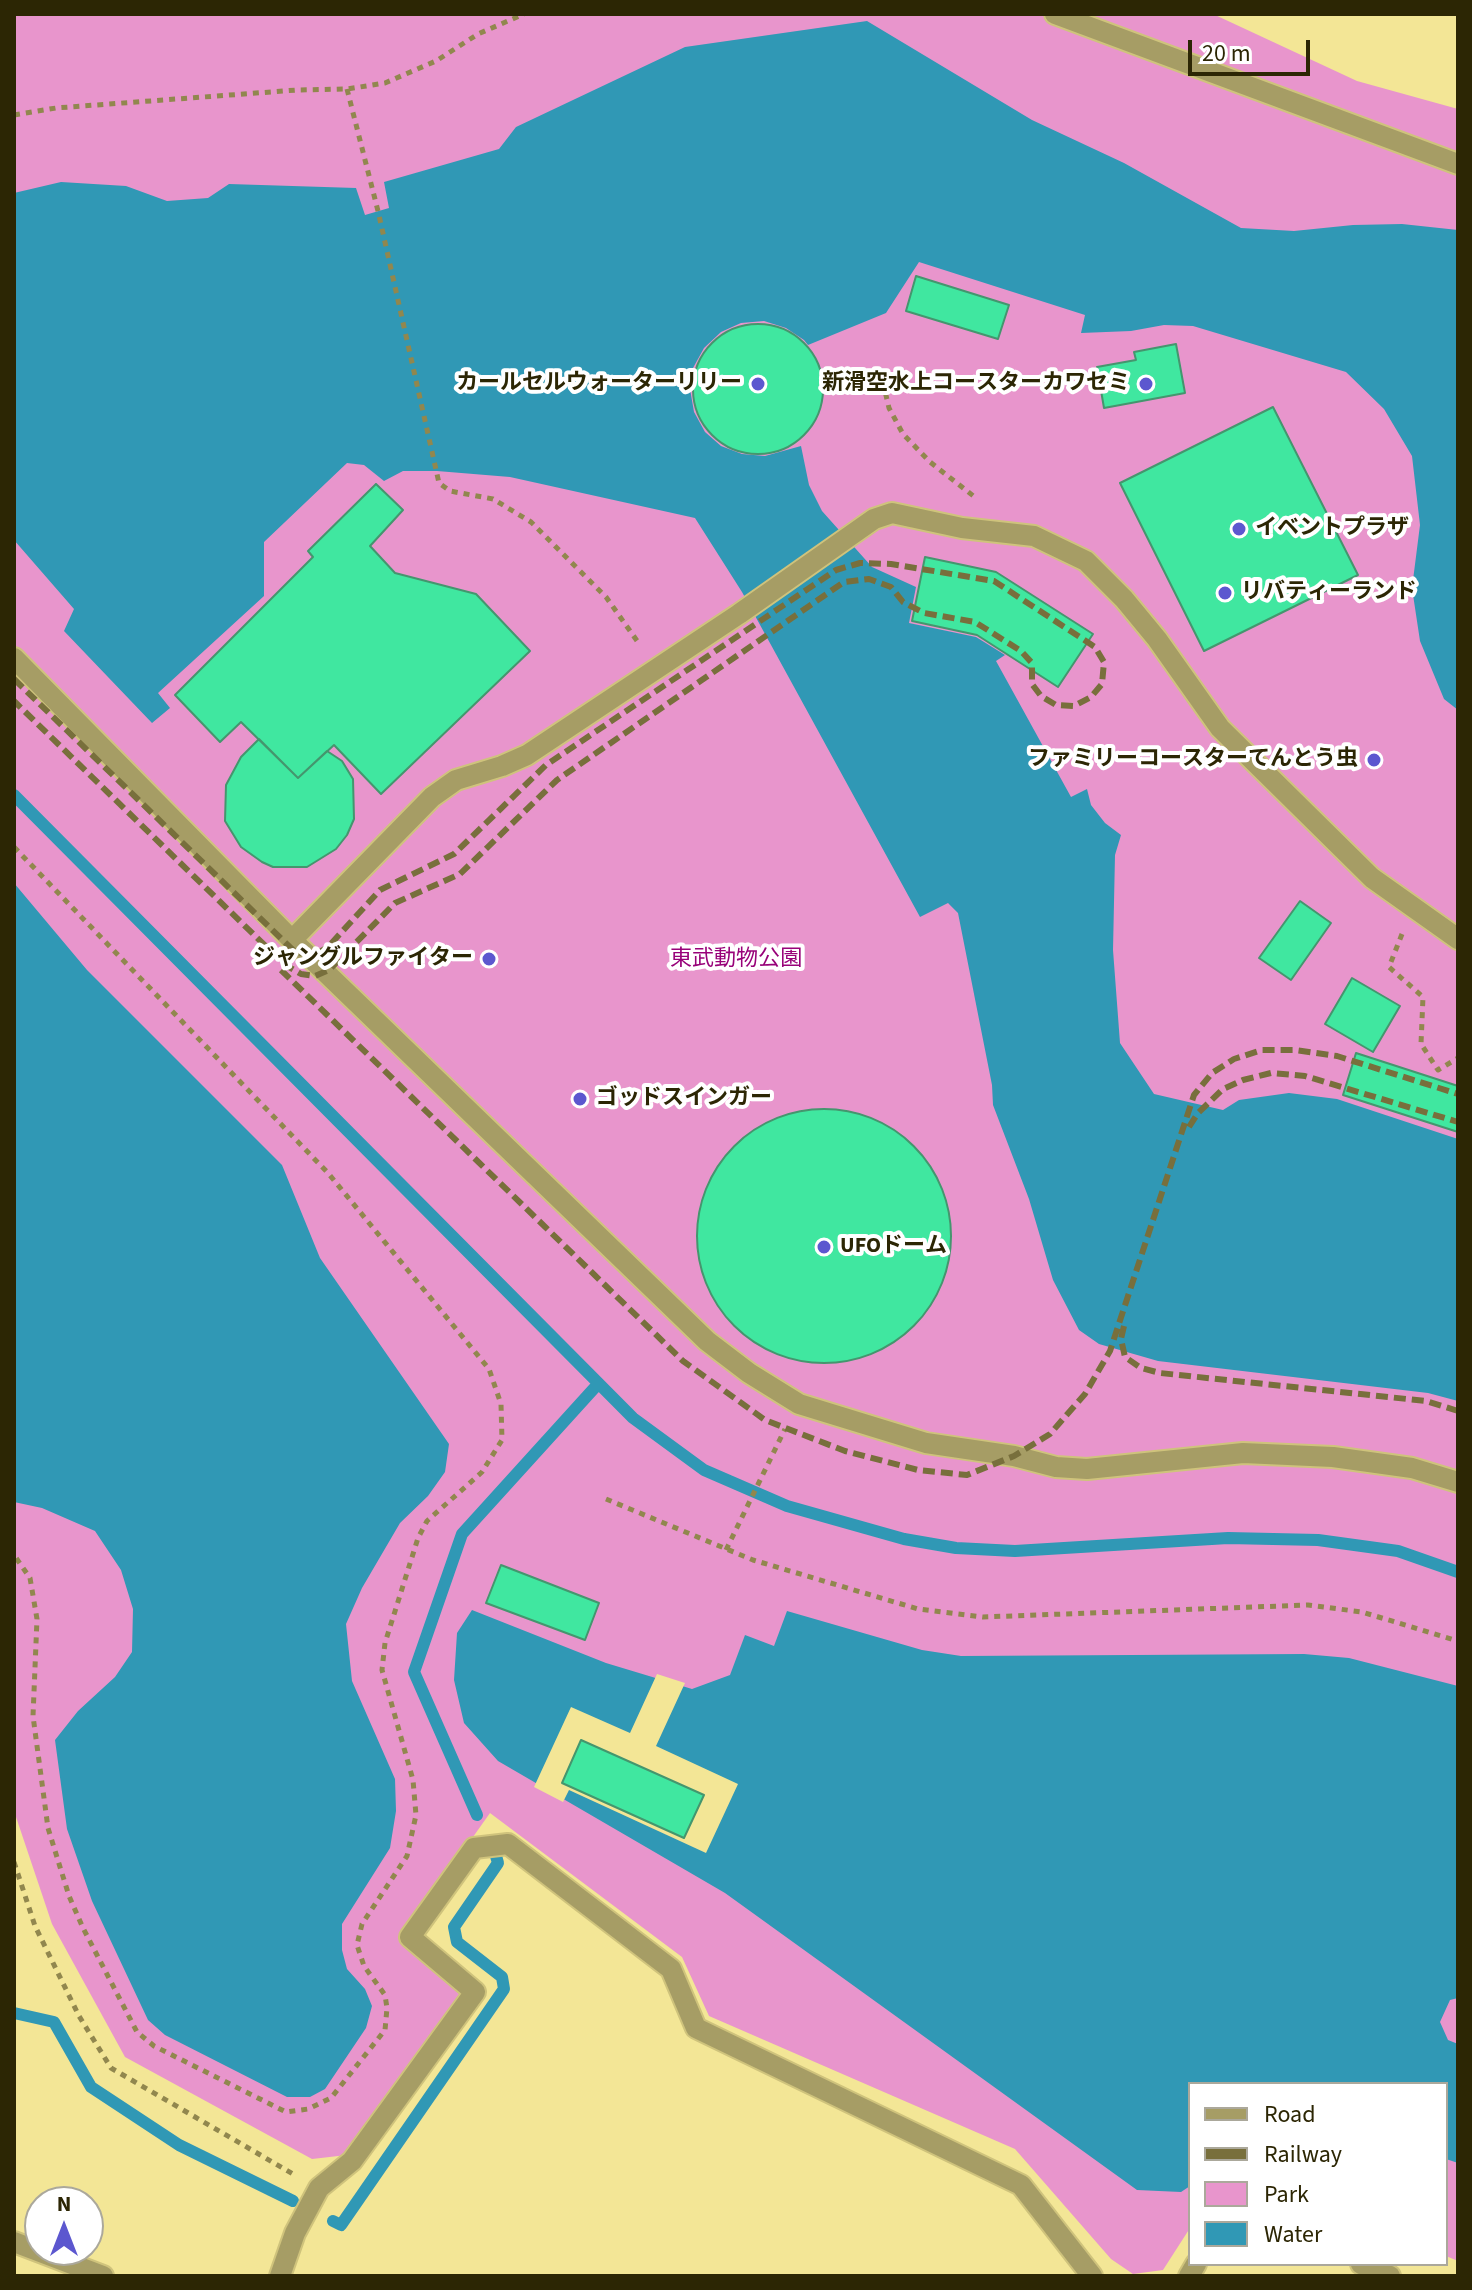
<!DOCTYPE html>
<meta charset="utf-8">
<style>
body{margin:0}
#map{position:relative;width:1472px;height:2290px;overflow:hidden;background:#f3e696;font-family:"Source Sans 3",sans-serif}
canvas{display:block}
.frame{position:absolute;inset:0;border:16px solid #2c2604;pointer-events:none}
.legend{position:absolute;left:1188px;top:2082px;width:260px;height:184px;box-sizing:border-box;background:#fff;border:2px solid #aba89b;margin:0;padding:10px 14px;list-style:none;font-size:24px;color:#2c2604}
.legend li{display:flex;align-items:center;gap:16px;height:40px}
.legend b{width:40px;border:2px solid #aba89b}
.north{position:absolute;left:24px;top:2186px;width:80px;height:80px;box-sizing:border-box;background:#fff;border:2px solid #aba89b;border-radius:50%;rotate:0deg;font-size:22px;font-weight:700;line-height:32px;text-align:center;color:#2c2604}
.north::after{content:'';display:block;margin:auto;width:28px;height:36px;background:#5c57cf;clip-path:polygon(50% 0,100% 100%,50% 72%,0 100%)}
.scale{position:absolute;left:1188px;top:40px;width:122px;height:36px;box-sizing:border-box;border:4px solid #2c2604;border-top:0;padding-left:10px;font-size:24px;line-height:28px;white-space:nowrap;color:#2c2604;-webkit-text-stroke:6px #fff;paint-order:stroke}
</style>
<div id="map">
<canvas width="1472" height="2290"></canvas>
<div class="frame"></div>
<ul class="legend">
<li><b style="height:10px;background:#a69d65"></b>Road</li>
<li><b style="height:10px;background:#786f3c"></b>Railway</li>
<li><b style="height:22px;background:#e895cc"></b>Park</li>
<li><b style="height:22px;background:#3098b5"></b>Water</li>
</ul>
<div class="north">N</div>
<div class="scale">20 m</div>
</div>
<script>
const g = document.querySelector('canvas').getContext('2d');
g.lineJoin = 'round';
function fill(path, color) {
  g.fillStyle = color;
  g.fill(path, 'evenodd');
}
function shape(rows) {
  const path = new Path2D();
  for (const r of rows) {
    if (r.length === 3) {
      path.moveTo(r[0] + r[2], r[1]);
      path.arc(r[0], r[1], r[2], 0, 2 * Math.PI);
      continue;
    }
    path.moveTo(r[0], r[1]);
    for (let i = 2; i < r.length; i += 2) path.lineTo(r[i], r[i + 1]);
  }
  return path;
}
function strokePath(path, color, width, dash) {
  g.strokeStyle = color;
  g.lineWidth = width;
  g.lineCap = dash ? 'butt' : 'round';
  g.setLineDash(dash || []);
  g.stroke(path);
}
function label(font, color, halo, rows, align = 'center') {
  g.font = font + ' "Source Sans 3","Noto Sans JP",sans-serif';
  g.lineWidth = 8;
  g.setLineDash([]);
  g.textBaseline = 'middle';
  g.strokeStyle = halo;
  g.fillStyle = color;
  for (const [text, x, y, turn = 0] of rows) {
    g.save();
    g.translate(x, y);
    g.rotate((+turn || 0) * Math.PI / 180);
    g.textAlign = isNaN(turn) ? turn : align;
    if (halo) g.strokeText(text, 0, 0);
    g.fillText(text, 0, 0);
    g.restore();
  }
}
const green = shape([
 [14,14,1213,14,1357,81,1458,109,1458,2261,1446,2256,1446,2084,1190,2084,1190,2228,1163,2270,1133,2274,1111,2259,1015,2149,709,2016,682,1957,490,1813,402,1937,463,1990,347,2155,312,2159,125,2057,52,1924,14,1811]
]);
const water = shape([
 [867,21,1032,120,1124,163,1241,228,1294,231,1353,225,1402,224,1458,230,1458,710,1444,699,1420,641,1412,588,1420,525,1412,456,1384,409,1346,372,1193,326,1164,325,1131,331,1081,333,1085,315,919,262,886,313,808,345,804,340,786,328,764,321,741,323,721,332,704,348,693,368,690,389,694,412,705,432,721,446,742,454,765,456,801,446,809,485,822,511,872,567,916,587,909,623,976,637,1005,655,996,661,1071,797,1087,789,1091,805,1105,823,1121,835,1115,855,1113,950,1120,1043,1154,1094,1223,1110,1239,1100,1289,1093,1337,1099,1458,1139,1458,1401,1428,1393,1158,1361,1099,1344,1079,1330,1053,1280,1029,1199,993,1105,992,1085,958,913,948,903,920,917,742,592,695,518,510,477,437,471,403,471,384,481,364,465,347,463,264,542,264,596,158,693,170,708,152,723,64,631,74,609,14,540,14,193,61,182,126,186,167,201,208,198,229,184,356,188,365,215,389,208,384,182,499,149,516,127,685,47],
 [14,883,87,970,282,1165,320,1258,449,1444,445,1472,428,1496,400,1523,362,1588,346,1624,352,1681,395,1779,396,1811,390,1848,342,1924,342,1950,347,1969,365,1989,372,2006,366,2028,325,2089,310,2097,287,2097,165,2035,148,2020,92,1901,67,1829,55,1740,78,1711,115,1677,132,1652,133,1609,121,1570,95,1531,42,1508,14,1502],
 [472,1610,606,1663,692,1689,730,1675,745,1635,774,1646,787,1611,922,1650,961,1656,1304,1654,1349,1658,1458,1686,1458,1998,1450,2000,1440,2022,1448,2040,1458,2044,1458,2163,1446,2159,1446,2084,1190,2084,1190,2186,1181,2192,1137,2190,725,1893,498,1761,464,1723,454,1680,457,1633]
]);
const pier = shape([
 [657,1674,685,1683,656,1746,738,1784,706,1853,569,1790,563,1802,534,1787,571,1707,630,1733]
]);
const stream = shape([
 [14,795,633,1418,704,1470,787,1506,904,1539,956,1548,1015,1551,1228,1538,1318,1540,1398,1551,1458,1572],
 [477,1815,414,1672,462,1534,598,1384],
 [14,2013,54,2022,91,2087,179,2145,293,2201],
 [333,2221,341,2225,504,1989,502,1977,457,1942,454,1927,498,1863,496,1856]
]);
const building = shape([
 [916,276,1009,305,998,339,906,311,916,276],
 [758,389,65],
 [1176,344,1185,393,1104,408,1097,367,1136,360,1134,352,1176,344],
 [1273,407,1358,575,1204,651,1120,483,1273,407],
 [376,484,403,510,370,546,395,573,476,594,530,651,381,794,334,745,298,778,241,722,220,742,175,695,313,557,308,551,376,484],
 [925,557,996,572,1093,634,1058,687,977,635,912,621,925,557],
 [259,739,298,778,327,751,342,761,353,779,354,819,347,835,336,849,307,867,273,867,262,862,241,847,225,821,226,785,241,757,259,739],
 [1300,901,1331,923,1291,980,1259,958,1300,901],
 [1352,978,1400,1006,1373,1052,1325,1024,1352,978],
 [1356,1053,1458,1086,1458,1132,1343,1095,1356,1053],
 [824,1236,127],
 [501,1565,599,1603,585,1640,486,1603,501,1565],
 [581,1740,704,1795,684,1838,562,1783,581,1740]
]);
const path = shape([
 [347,89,378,211,439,483,450,491,493,499,531,522,606,597,640,645],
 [14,115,56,108,297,90,347,89,385,83,436,61,478,34,524,14],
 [880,370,889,408,903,434,930,462,976,498],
 [14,847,328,1173,489,1369,501,1404,502,1440,482,1472,427,1521,418,1538,385,1643,382,1670,413,1780,416,1815,407,1856,362,1924,357,1945,364,1966,385,1995,387,2008,385,2030,331,2098,308,2109,286,2112,154,2046,137,2032,83,1928,69,1896,48,1828,33,1716,37,1619,30,1578,14,1555],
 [1402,934,1389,967,1423,997,1421,1044,1438,1070,1458,1058],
 [606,1499,753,1560,918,1609,983,1617,1308,1605,1362,1612,1458,1641],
 [726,1550,785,1429],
 [14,1862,35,1926,79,2016,111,2068,293,2174]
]);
const minor = shape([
 [1055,14,1458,164],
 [14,658,292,940,707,1341,749,1373,799,1404,926,1443,1014,1456,1056,1467,1087,1469,1243,1453,1333,1457,1412,1468,1458,1482],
 [292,940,432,797,456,780,502,766,527,755,739,614,874,519,892,513,962,528,1034,536,1086,561,1124,599,1157,639,1220,728,1372,878,1458,939],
 [14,2242,103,2276],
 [1361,2264,1390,2276],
 [280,2276,295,2233,319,2188,352,2161,475,1992,410,1937,474,1848,508,1844,671,1969,696,2028,1021,2185,1092,2276],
 [1189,2276,1196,2264]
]);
const rail = shape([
 [14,679,295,952,314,955,328,947,380,890,454,854,546,765,836,570,860,563,891,564,994,581,1095,647,1104,662,1102,684,1091,697,1074,706,1056,705,1041,696,1032,684,1032,663,1021,651,975,622,924,613,903,602,891,587,869,579,844,582,557,780,460,874,395,903,329,970,315,976,301,974,284,964,14,701],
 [281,970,683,1361,765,1420,845,1451,918,1470,967,1475,1014,1456,1050,1434,1085,1394,1110,1351,1194,1095,1212,1073,1234,1059,1262,1050,1295,1050,1337,1056,1458,1094],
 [1189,1127,1198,1113,1223,1089,1243,1080,1271,1073,1305,1076,1458,1122],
 [1124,1326,1121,1339,1125,1357,1141,1368,1160,1373,1426,1401,1458,1411]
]);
const markers = [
 [758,384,8,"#5c57cf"],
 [1146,384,8,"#5c57cf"],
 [1239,529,8,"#5c57cf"],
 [1225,593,8,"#5c57cf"],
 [1374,760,8,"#5c57cf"],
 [489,959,8,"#5c57cf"],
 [580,1099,8,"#5c57cf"],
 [824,1247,8,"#5c57cf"]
];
const poiNames = [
 ["カールセルウォーターリリー",742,384],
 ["新滑空水上コースターカワセミ",1130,384],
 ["イベントプラザ",1255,529,"left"],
 ["リバティーランド",1241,593,"left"],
 ["ファミリーコースターてんとう虫",1358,760],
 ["ジャングルファイター",473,959],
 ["ゴッドスインガー",596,1099,"left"],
 ["UFOドーム",840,1247,"left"]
];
const parkNames = [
 ["東武動物公園",736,960]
];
fill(green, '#e895cc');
fill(water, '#3098b5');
fill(pier, '#f3e696');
strokePath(stream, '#3098b5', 12);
fill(building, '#40e7a0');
strokePath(building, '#44966e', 2);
strokePath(minor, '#cfc37c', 24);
strokePath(path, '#91874e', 5, [6, 6]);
strokePath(minor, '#a69d65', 20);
strokePath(rail, '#786f3c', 6, [12, 6]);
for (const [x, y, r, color] of markers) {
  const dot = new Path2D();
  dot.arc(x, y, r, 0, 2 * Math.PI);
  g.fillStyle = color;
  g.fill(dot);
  strokePath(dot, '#fff', 3);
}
label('bold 22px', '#2c2604', '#fff', poiNames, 'right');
label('22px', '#980279', '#fff', parkNames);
</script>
